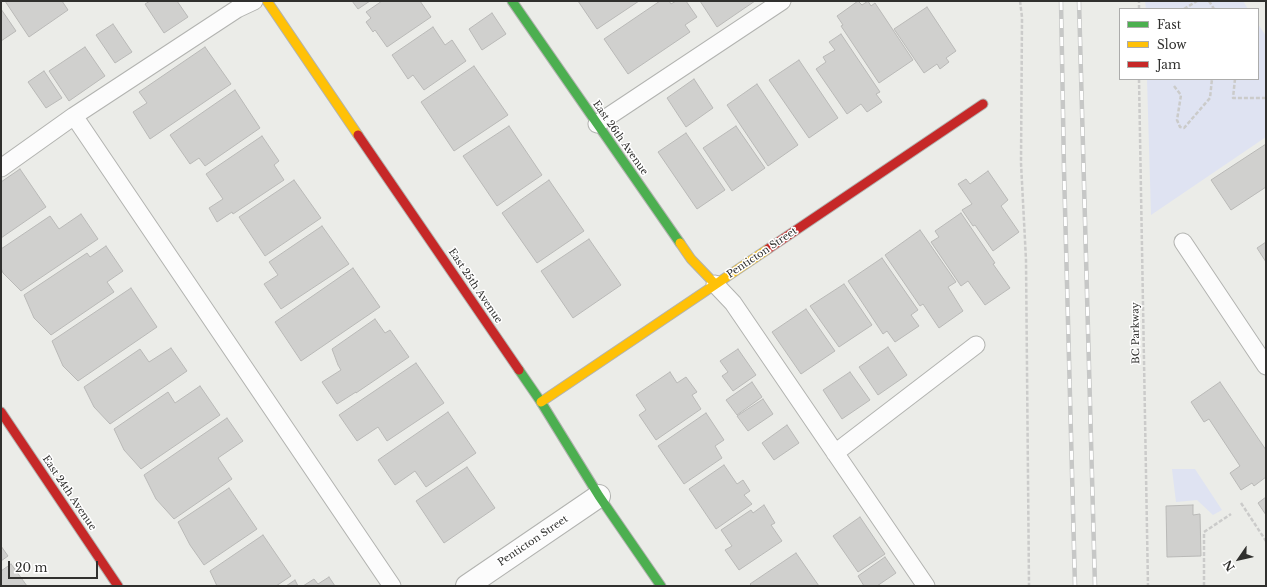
<!DOCTYPE html>
<style>
body{margin:0}
#map{position:relative;width:1267px;height:587px;overflow:hidden;background:#ebece8;font-family:"Libre Baskerville",serif}
canvas{display:block}
.frame{position:absolute;inset:0;border:2px solid #30302e;pointer-events:none}
.legend{position:absolute;left:1119px;top:8px;width:140px;height:72px;box-sizing:border-box;background:#fff;border:1px solid #acacab;margin:0;padding:5px 7px;list-style:none;font-size:12px;color:#30302e}
.legend li{display:flex;align-items:center;gap:8px;height:20px}
.legend b{width:20px;border:1px solid #acacab}
.north{position:absolute;left:1219px;top:539px;width:40px;height:40px;-webkit-text-stroke:3px #fff;paint-order:stroke;rotate:236deg;font-size:11px;font-weight:700;line-height:16px;text-align:center;color:#30302e}
.north::after{content:'';display:block;margin:auto;width:14px;height:18px;background:#30302e;clip-path:polygon(50% 0,100% 100%,50% 72%,0 100%)}
.scale{position:absolute;left:8px;top:561px;width:90px;height:18px;box-sizing:border-box;border:2px solid #30302e;border-top:0;padding-left:5px;font-size:12px;line-height:14px;white-space:nowrap;color:#30302e;-webkit-text-stroke:3px #fff;paint-order:stroke}
</style>
<div id="map">
<canvas width="1267" height="587"></canvas>
<div class="frame"></div>
<ul class="legend">
<li><b style="height:5px;background:#4caf50"></b>Fast</li>
<li><b style="height:5px;background:#ffc107"></b>Slow</li>
<li><b style="height:5px;background:#c62828"></b>Jam</li>
</ul>
<div class="north">N</div>
<div class="scale">20 m</div>
</div>
<script>
const g = document.querySelector('canvas').getContext('2d');
g.lineJoin = 'round';
function fill(path, color) {
  g.fillStyle = color;
  g.fill(path, 'evenodd');
}
function shape(rows) {
  const path = new Path2D();
  for (const r of rows) {
    path.moveTo(r[0], r[1]);
    for (let i = 2; i < r.length; i += 2) path.lineTo(r[i], r[i + 1]);
  }
  return path;
}
function strokePath(path, color, width, dash) {
  g.strokeStyle = color;
  g.lineWidth = width;
  g.lineCap = dash ? 'butt' : 'round';
  g.setLineDash(dash || []);
  g.stroke(path);
}
function label(font, color, halo, rows, align = 'center') {
  g.font = font + ' "Libre Baskerville",serif';
  g.lineWidth = 3;
  g.setLineDash([]);
  g.textBaseline = 'middle';
  g.strokeStyle = halo;
  g.fillStyle = color;
  for (const [text, x, y, turn = 0] of rows) {
    g.save();
    g.translate(x, y);
    g.rotate((+turn || 0) * Math.PI / 180);
    g.textAlign = isNaN(turn) ? turn : align;
    if (halo) g.strokeText(text, 0, 0);
    g.fillText(text, 0, 0);
    g.restore();
  }
}
const green = shape([
 [1145,1,1243,1,1248,9,1146,9],
 [1258,24,1266,36,1266,137,1151,215,1147,79,1258,79],
 [1172,469,1195,469,1222,510,1213,515,1197,500,1176,502]
]);
const building = shape([
 [5,1,62,1,68,10,29,37,5,1],
 [150,1,177,1,188,17,164,33,145,4,150,1],
 [352,1,370,1,358,9,352,1],
 [382,1,420,1,431,17,387,47,375,30,373,32,366,22,371,18,366,12,382,1],
 [578,1,639,1,597,29,578,1],
 [660,1,669,1,671,4,676,1,686,1,697,17,685,25,690,32,628,74,604,39,660,1],
 [700,1,755,1,717,27,700,1],
 [858,1,862,5,868,1,871,6,875,3,913,60,879,83,841,26,843,25,837,16,858,1],
 [927,7,956,51,946,58,949,62,940,69,937,64,924,73,894,29,927,7],
 [1,9,16,31,1,41,1,9],
 [492,13,506,34,482,50,469,29,492,13],
 [113,24,132,52,115,63,96,35,113,24],
 [433,27,445,45,452,40,466,61,424,90,413,75,408,79,392,55,433,27],
 [841,34,880,92,876,94,882,102,867,112,861,104,847,114,816,69,826,62,823,57,835,50,829,42,841,34],
 [85,47,105,76,69,101,49,71,85,47],
 [205,47,231,84,150,139,133,112,147,103,139,92,205,47],
 [799,60,838,118,809,138,769,80,799,60],
 [474,66,508,115,454,151,421,102,474,66],
 [44,71,62,98,46,108,28,82,44,71],
 [694,79,713,108,686,127,667,98,694,79],
 [757,84,798,145,768,166,727,105,757,84],
 [235,90,260,128,205,166,199,158,190,164,170,135,235,90],
 [509,126,542,175,497,206,463,156,509,126],
 [736,126,765,168,732,191,703,148,736,126],
 [686,133,725,190,697,209,658,152,686,133],
 [262,136,279,161,274,165,284,180,233,214,232,212,217,222,209,208,223,199,206,174,262,136],
 [1266,144,1266,187,1231,210,1211,180,1266,144],
 [20,169,46,207,1,238,1,182,20,169],
 [988,171,1008,200,1001,206,1019,232,993,251,975,225,973,226,962,210,972,204,958,184,966,179,970,184,988,171],
 [294,180,321,218,265,256,239,217,294,180],
 [549,180,584,231,537,263,502,213,549,180],
 [961,213,995,263,993,264,1010,288,985,305,968,281,961,286,931,242,939,237,935,231,961,213],
 [81,214,98,239,21,291,3,273,1,268,1,249,50,216,59,229,81,214],
 [322,226,349,264,281,309,264,284,278,275,269,262,322,226],
 [920,230,956,282,948,287,963,311,939,328,923,304,920,306,885,255,920,230],
 [589,239,621,285,573,318,541,271,589,239],
 [1266,242,1266,262,1257,248,1266,242],
 [106,246,123,271,107,282,114,292,51,335,34,318,24,295,87,253,90,257,106,246],
 [882,258,918,310,911,315,919,326,895,342,887,331,883,334,848,281,882,258],
 [353,268,380,307,301,361,275,322,353,268],
 [844,284,872,325,839,347,810,306,844,284],
 [131,288,157,327,78,381,63,366,52,341,131,288],
 [806,309,835,351,801,374,772,332,806,309],
 [375,319,385,333,390,330,409,357,356,393,356,392,337,404,322,382,341,370,338,365,332,349,375,319],
 [888,347,907,375,878,395,859,367,888,347],
 [171,348,187,371,110,424,94,407,84,387,140,349,149,362,171,348],
 [738,349,756,375,733,391,722,376,728,372,720,361,738,349],
 [416,363,444,403,387,441,378,427,357,441,339,415,416,363],
 [670,372,677,383,686,377,697,392,692,395,701,409,656,440,639,415,646,410,636,395,670,372],
 [850,372,870,400,842,419,823,390,850,372],
 [752,382,762,397,737,415,726,400,752,382],
 [1220,382,1266,450,1266,477,1254,486,1252,483,1241,490,1230,473,1240,466,1209,419,1204,422,1191,402,1220,382],
 [200,386,220,415,141,469,124,450,114,429,168,392,175,403,200,386],
 [763,399,773,414,748,431,737,416,763,399],
 [448,412,476,453,426,487,415,471,395,485,378,460,448,412],
 [706,413,724,440,715,446,722,458,684,484,658,446,706,413],
 [227,418,243,441,218,458,232,479,174,519,156,499,144,475,227,418],
 [787,425,799,443,774,460,762,443,787,425],
 [724,465,737,484,743,480,750,491,744,495,752,504,716,529,689,489,724,465],
 [467,467,495,508,444,543,416,501,467,467],
 [229,488,257,529,204,565,190,545,178,522,229,488],
 [1266,497,1266,515,1258,503,1266,497],
 [764,505,775,523,771,525,782,541,739,570,725,550,732,546,721,530,751,510,753,513,764,505],
 [1193,505,1193,515,1200,514,1201,556,1167,557,1166,506,1193,505],
 [860,517,885,554,858,572,833,536,860,517],
 [263,535,291,576,276,586,217,586,210,571,263,535],
 [1,546,8,556,1,561,1,546],
 [796,553,819,586,752,586,750,584,796,553],
 [885,557,896,573,877,586,864,586,858,576,885,557],
 [11,564,27,586,1,586,1,571,11,564],
 [329,577,335,586,303,586,314,579,318,584,329,577],
 [295,580,298,586,286,586,295,580]
]);
const path = shape([
 [1020,1,1022,17,1021,163,1026,260,1029,586],
 [1209,1,1214,9],
 [1139,9,1139,1],
 [1184,9,1197,1],
 [1139,79,1148,586],
 [1235,79,1233,98,1266,98],
 [1174,86,1181,95,1177,120,1180,127,1184,128,1210,98,1212,79],
 [1241,503,1266,541],
 [1204,586,1204,532,1231,514]
]);
const lane = shape([
 [74,116,392,586],
 [597,124,782,1],
 [1,168,74,116,237,9,254,1],
 [1183,242,1266,366],
 [715,284,733,303,926,586],
 [835,453,976,345]
]);
const street = shape([
 [467,586,599,496]
]);
const fast = shape([
 [512,1,680,243],
 [519,370,541,402,599,496,661,586]
]);
const slow = shape([
 [267,1,358,135],
 [680,243,691,259,715,284],
 [541,402,768,249]
]);
const jam = shape([
 [358,135,519,370],
 [768,249,983,104],
 [1,412,118,586]
]);
const rail = shape([
 [1061,1,1064,170,1075,586],
 [1079,1,1095,586]
]);
const streetNames = [
 ["East 26th Avenue",620,138,55],
 ["Penticton Street",762,253,-34],
 ["East 25th Avenue",475,286,56],
 ["BC Parkway",1136,333,-91],
 ["East 24th Avenue",69,493,56],
 ["Penticton Street",533,541,-34]
];
fill(green, '#dfe3f2');
fill(building, '#d0d0ce');
strokePath(building, '#b9b9b7', 1);
strokePath(lane, '#b2b3b0', 19);
strokePath(street, '#b2b3b0', 24);
strokePath(fast, '#b2b3b0', 11);
strokePath(slow, '#b2b3b0', 11);
strokePath(jam, '#b2b3b0', 11);
strokePath(path, '#cbcbca', 2.5, [4, 2]);
strokePath(lane, '#fcfcfc', 17);
strokePath(street, '#fcfcfc', 22);
strokePath(fast, '#4caf50', 9);
strokePath(slow, '#ffc107', 9);
strokePath(jam, '#c62828', 9);
strokePath(rail, '#c6c7c6', 4.5);
strokePath(rail, '#fff', 3, [9]);
label('10px', '#30302e', '#fff', streetNames);
</script>
